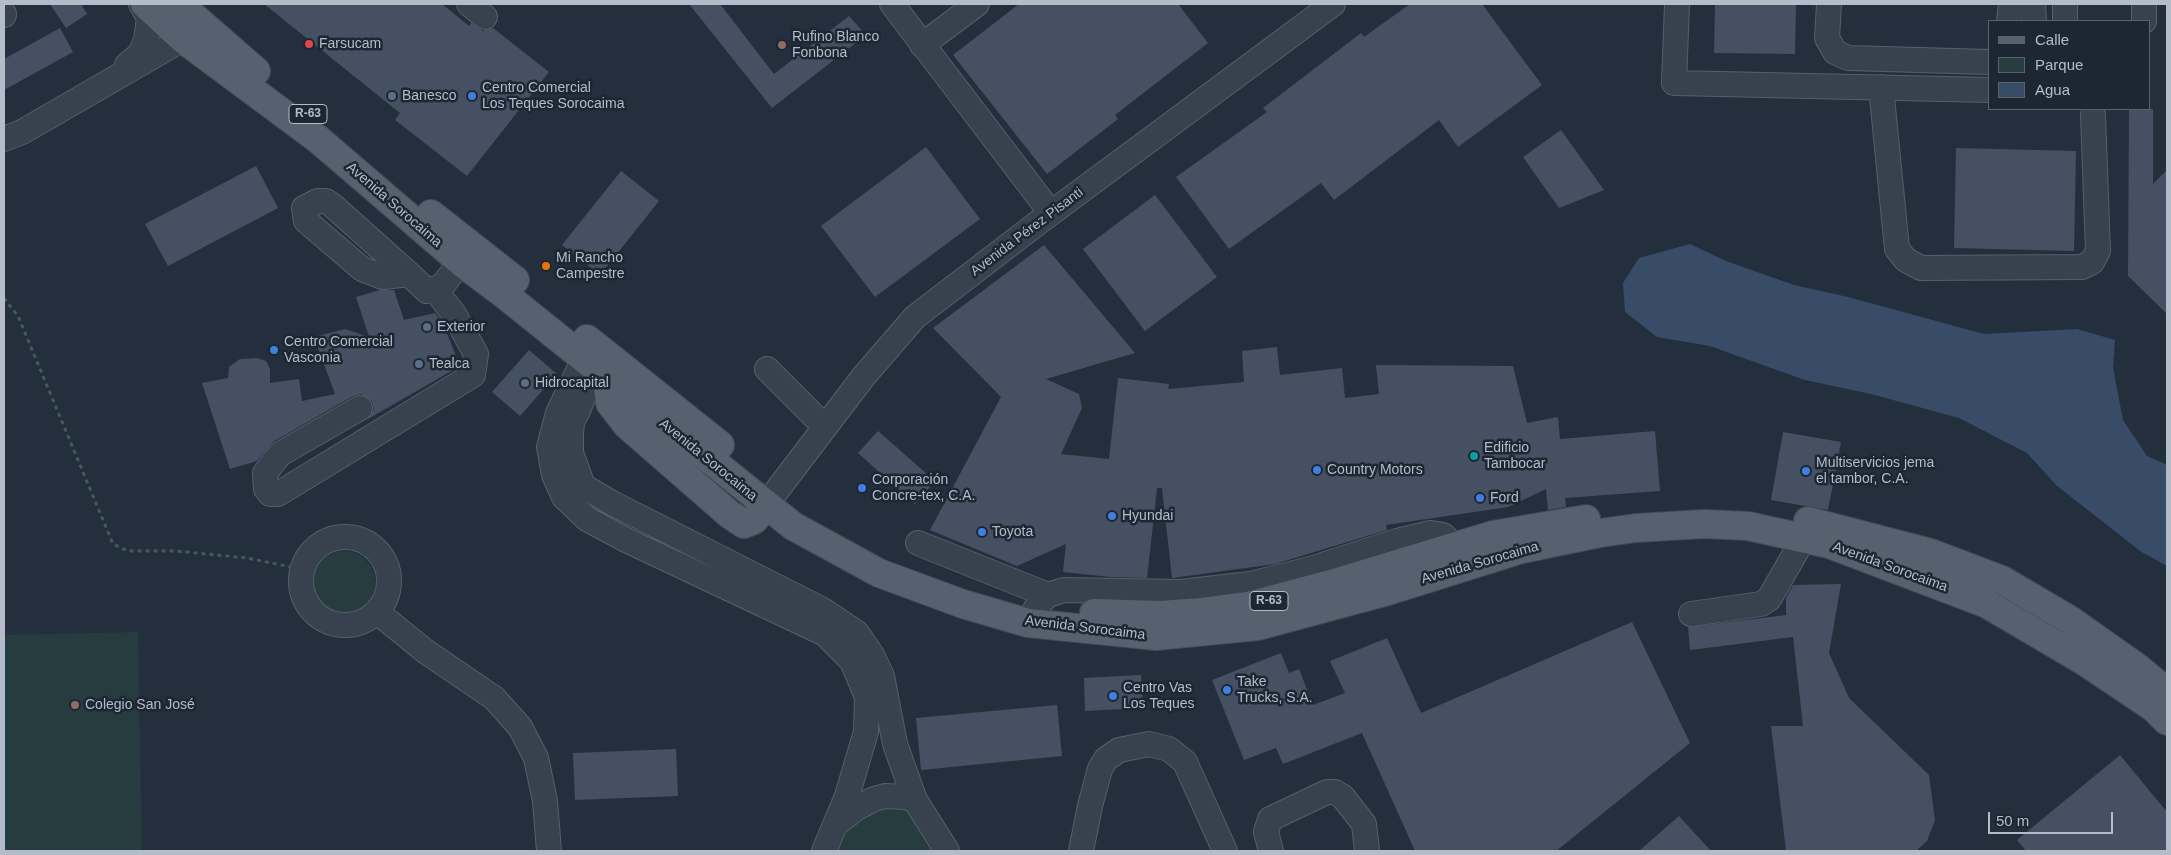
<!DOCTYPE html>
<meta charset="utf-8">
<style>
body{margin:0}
#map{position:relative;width:2171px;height:855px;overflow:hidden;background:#242f3e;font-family:Arial,sans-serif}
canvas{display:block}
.frame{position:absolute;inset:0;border:5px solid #b4bcc9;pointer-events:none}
.legend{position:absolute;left:1988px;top:20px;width:162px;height:90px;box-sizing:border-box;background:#1d2633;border:1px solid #59626f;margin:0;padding:6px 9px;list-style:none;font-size:15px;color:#b4bcc9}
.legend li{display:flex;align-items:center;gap:10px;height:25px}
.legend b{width:25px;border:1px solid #59626f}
.scale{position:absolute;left:1988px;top:812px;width:125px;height:22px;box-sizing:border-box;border:2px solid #b4bcc9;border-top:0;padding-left:6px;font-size:15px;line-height:18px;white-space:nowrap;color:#b4bcc9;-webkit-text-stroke:4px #1d2633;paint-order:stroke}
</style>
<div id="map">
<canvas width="2171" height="855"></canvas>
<div class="frame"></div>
<ul class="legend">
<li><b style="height:6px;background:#56606e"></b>Calle</li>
<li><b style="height:14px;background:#263c3f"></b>Parque</li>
<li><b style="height:14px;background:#394c67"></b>Agua</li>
</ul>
<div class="scale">50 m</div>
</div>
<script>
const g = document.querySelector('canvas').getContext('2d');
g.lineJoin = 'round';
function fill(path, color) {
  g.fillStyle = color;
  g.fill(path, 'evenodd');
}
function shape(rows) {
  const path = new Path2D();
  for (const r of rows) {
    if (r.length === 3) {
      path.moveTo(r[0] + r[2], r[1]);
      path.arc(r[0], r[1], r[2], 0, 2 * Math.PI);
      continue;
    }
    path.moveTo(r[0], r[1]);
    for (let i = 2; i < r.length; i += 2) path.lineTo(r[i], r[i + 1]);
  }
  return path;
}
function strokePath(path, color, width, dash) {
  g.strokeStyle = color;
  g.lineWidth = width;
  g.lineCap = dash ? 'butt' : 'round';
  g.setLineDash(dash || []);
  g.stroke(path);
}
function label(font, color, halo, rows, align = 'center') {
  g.font = font + ' Arial,sans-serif';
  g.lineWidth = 5;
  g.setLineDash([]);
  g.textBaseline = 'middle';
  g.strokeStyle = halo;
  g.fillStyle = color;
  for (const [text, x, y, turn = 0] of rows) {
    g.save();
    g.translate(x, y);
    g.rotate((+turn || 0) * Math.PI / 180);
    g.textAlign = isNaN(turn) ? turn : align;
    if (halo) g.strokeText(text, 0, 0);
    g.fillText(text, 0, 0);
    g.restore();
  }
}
const green = shape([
 [344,582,31],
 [138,632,142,851,4,851,4,635],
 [890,804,904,806,940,851,835,851,852,821]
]);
const water = shape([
 [1690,244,1726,261,1794,285,1848,297,1984,334,2077,329,2115,340,2113,368,2123,420,2147,456,2167,465,2167,566,2140,551,2056,485,2027,453,1959,418,1871,394,1805,380,1710,346,1657,337,1625,312,1623,283,1639,258]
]);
const building = shape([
 [50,4,81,4,87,14,66,28],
 [264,4,442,4,469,26,471,23,483,31,493,28,549,72,467,176,395,120,400,113],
 [689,4,720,4,774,74,849,16,866,35,772,108],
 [1019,4,1178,4,1208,43,1115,115,1118,119,1047,174,953,55],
 [1410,4,1482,4,1542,85,1458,147,1439,120,1334,200,1321,183,1229,249,1176,177,1267,112,1263,108,1361,33,1364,37],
 [1715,4,1796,4,1795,54,1714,53],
 [60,28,73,52,4,90,4,59],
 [2129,109,2153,109,2153,184,2167,170,2167,314,2128,276],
 [1561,130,1604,190,1559,208,1523,157],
 [926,147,980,219,875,297,821,226],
 [1956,148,2076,151,2074,251,1954,248],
 [256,166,278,208,168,266,145,224],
 [621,171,659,201,600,275,562,245],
 [1155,195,1217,277,1145,331,1083,249],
 [1044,245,1135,353,1046,379,1079,394,1082,408,1061,454,1109,459,1118,378,1169,384,1168,389,1244,382,1242,351,1277,347,1280,375,1342,368,1345,398,1379,394,1376,365,1513,366,1527,423,1558,417,1560,439,1655,431,1660,491,1565,498,1566,507,1548,510,1546,489,1508,507,1386,525,1387,530,1275,564,1172,578,1162,488,1157,488,1147,578,1110,577,1063,572,1066,544,1017,566,930,530,1001,397,933,328],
 [380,290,394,290,404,320,435,313,442,321,460,366,368,419,374,409,372,401,361,394,353,396,273,442,257,461,230,469,202,383,228,378,229,367,240,359,257,358,266,361,270,369,270,383,299,379,302,401,335,394,314,337,345,329,369,337,356,297],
 [529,350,557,374,520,416,492,392],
 [878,431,935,481,915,504,858,453],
 [1783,432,1841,442,1828,510,1771,500],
 [1841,584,1829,653,1849,698,1929,775,1935,820,1927,841,1916,851,1786,851,1771,726,1803,726,1793,637,1690,650,1688,627,1786,615,1786,598,1793,585],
 [1632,622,1690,743,1556,851,1415,851,1362,733,1283,764,1276,748,1244,760,1212,680,1281,653,1289,673,1299,669,1313,705,1345,693,1330,661,1387,638,1421,713],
 [1141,675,1143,708,1085,711,1084,678],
 [1057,705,1062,756,921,770,916,718],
 [676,749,678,796,575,800,573,753],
 [2120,755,2167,812,2167,851,2026,851,2017,840],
 [1679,816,1711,851,1639,851]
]);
const path = shape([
 [4,298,18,316,113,544,128,551,176,551,247,558,301,569]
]);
const minor = shape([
 [469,4,485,17],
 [892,4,1051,213],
 [1677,4,1674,83,1990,90],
 [1829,4,1827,38,1835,52,1848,58,1990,62],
 [2033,4,2034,21],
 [4,14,4,15],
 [2009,21,2011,4],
 [2065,21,2065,4],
 [2144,21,2144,4],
 [922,45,977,4],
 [127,65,140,54,146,40,149,18,141,4],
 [1881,87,1897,249,1906,260,1921,268,2082,267,2092,262,2098,251,2093,115],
 [4,139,22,132,183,39],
 [409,274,383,277,362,269,306,221,304,208,318,201,326,201,332,205,409,274,427,291,442,286,461,262],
 [584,359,558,413,549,447,554,475,564,497,587,519,626,540,825,634,852,661,867,697,866,732,847,796,824,851],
 [767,369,825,427],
 [592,372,578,411,572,421,571,435,571,453,583,486,612,503,823,610,857,633,872,655,882,676,895,744,915,800],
 [360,408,280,454,265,473,266,489,270,494,278,494,473,375,476,354,454,314,435,290],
 [765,506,864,376,915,317,1039,222,1333,4],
 [345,581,44],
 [918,543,1048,595],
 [377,612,425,651,494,698,520,727,536,758,545,801,549,851],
 [1691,614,1761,604,1769,599,1804,538,1808,521],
 [1028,623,1037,606,1048,595,1064,590,1181,592,1250,584,1310,569,1397,541,1431,533,1443,535,1455,547],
 [836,824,857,808,874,799,885,796,905,797,915,800,947,851],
 [1081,851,1090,806,1100,769,1106,759,1119,750,1149,744,1169,749,1185,762,1225,851],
 [1271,851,1266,832,1270,819,1327,792,1335,792,1343,797,1364,824,1367,851]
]);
const major = shape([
 [145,4,183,39,319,140,461,262,505,295,793,526,879,573,963,604,1028,623,1156,636,1258,626,1388,591,1522,549,1600,533,1636,528,1704,524,1748,526,1829,544,1987,604,2084,661,2154,708,2167,721],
 [179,4,256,71],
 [431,214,515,280],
 [587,339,720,445],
 [607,379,610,403,627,425,729,514,744,524,754,520,765,506],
 [1808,521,1931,553,2002,580,2070,620,2138,668,2167,692],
 [1094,613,1160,615,1202,612,1248,606,1338,582,1493,535,1586,519]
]);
const markers = [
 [309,44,5,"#e0444e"],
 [782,45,5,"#8d6e63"],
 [392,96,5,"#5c6f8a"],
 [472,96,5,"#3f7fe0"],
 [546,266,5,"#e8710a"],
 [427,327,5,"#5c6f8a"],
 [274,350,5,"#3f7fe0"],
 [419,364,5,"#5c6f8a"],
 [525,383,5,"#5c6f8a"],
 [1474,456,5,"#0f9aa8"],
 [1317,470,5,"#3f7fe0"],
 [1806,471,5,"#3f7fe0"],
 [862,488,5,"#3f7fe0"],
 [1480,498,5,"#3f7fe0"],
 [1112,516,5,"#3f7fe0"],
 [982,532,5,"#3f7fe0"],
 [1227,690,5,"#3f7fe0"],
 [1113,696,5,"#3f7fe0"],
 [75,705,5,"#8d6e63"]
];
const shields = [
 [308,114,38],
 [1269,601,38]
];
const shieldNames = [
 ["R-63",308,114],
 ["R-63",1269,601]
];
const poiNames = [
 ["Rufino Blanco",792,37],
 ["Fonbona",792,53],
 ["Farsucam",319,44],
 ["Centro Comercial",482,88],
 ["Los Teques Sorocaima",482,104],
 ["Banesco",402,96],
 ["Mi Rancho",556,258],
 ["Campestre",556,274],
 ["Exterior",437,327],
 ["Centro Comercial",284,342],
 ["Vasconia",284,358],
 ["Tealca",429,364],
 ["Hidrocapital",535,383],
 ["Edificio",1484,448],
 ["Tambocar",1484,464],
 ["Multiservicios jema",1816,463],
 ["el tambor, C.A.",1816,479],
 ["Country Motors",1327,470],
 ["Corporación",872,480],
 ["Concre-tex, C.A.",872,496],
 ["Ford",1490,498],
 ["Hyundai",1122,516],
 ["Toyota",992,532],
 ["Take",1237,682],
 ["Trucks, S.A.",1237,698],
 ["Centro Vas",1123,688],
 ["Los Teques",1123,704],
 ["Colegio San José",85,705]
];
const streetNames = [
 ["Avenida Sorocaima",394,205,41],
 ["Avenida Pérez Pisanti",1027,232,-37],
 ["Avenida Sorocaima",708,460,39],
 ["Avenida Sorocaima",1480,563,-16],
 ["Avenida Sorocaima",1890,567,20],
 ["Avenida Sorocaima",1085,628,7]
];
fill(green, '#263c3f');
fill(water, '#394c67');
fill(building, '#455162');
strokePath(minor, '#565f6c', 26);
strokePath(major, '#414a57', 30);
strokePath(path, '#44595c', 3, [4, 4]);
strokePath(minor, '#38414e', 24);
strokePath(major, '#56606e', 28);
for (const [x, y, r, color] of markers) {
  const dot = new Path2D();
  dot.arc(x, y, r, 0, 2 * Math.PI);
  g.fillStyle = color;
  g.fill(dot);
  strokePath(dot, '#1d2633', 2);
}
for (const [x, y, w] of shields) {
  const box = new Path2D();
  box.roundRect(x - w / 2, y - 9.5, w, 19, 4);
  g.fillStyle = '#1d2633';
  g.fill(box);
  strokePath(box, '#b4bcc9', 1);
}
label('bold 12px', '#b4bcc9', null, shieldNames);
label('14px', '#b4bcc9', '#1d2633', poiNames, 'left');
label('14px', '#b4bcc9', '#1d2633', streetNames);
</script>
